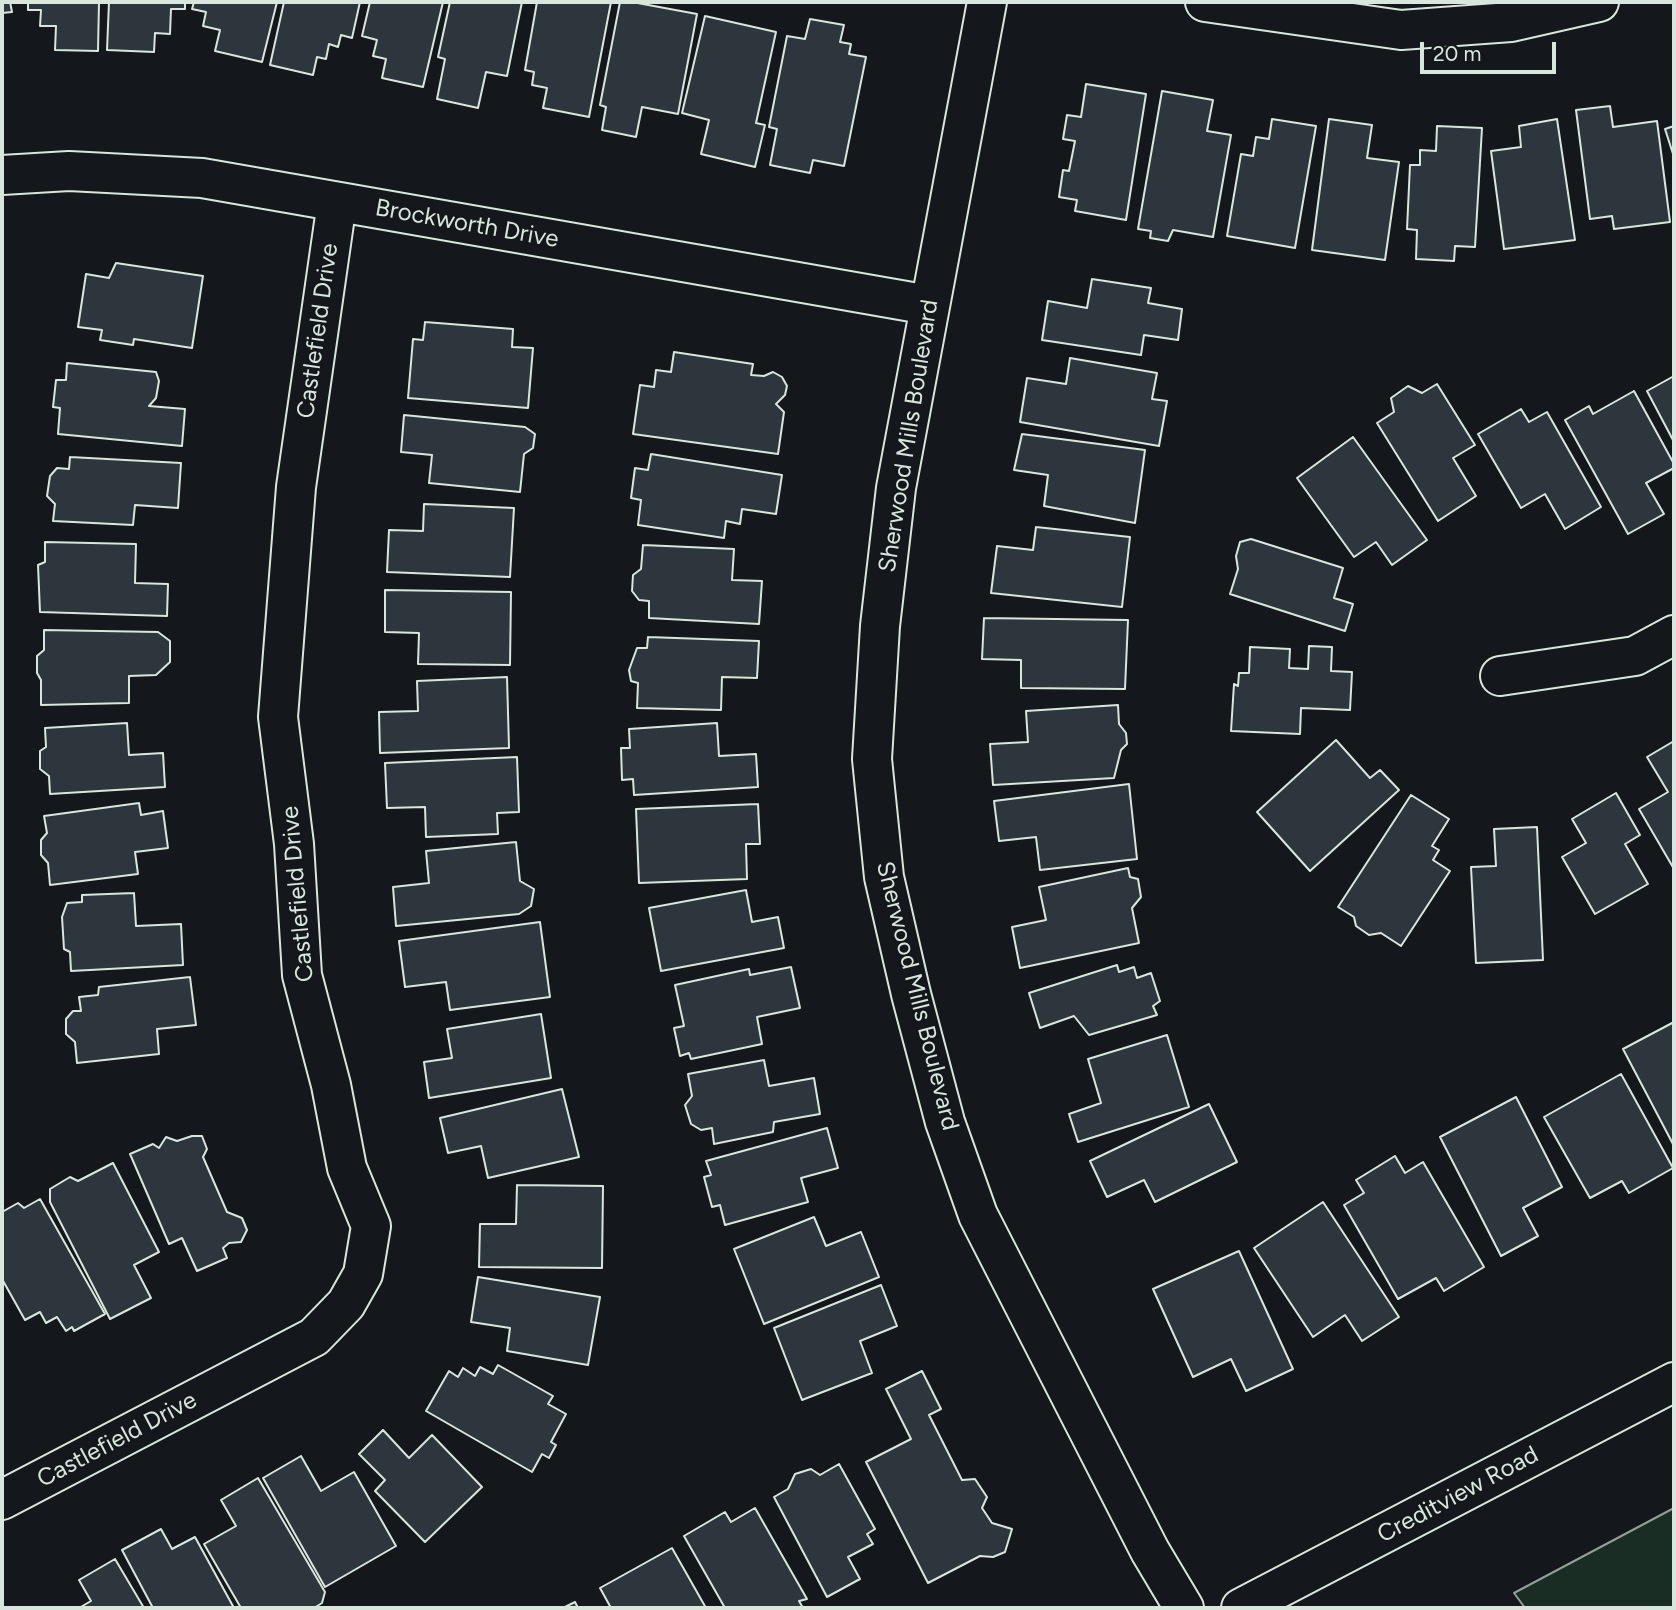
<!DOCTYPE html>
<style>
body{margin:0}
#map{position:relative;width:1676px;height:1610px;overflow:hidden;background:#14181c;font-family:Figtree,sans-serif}
canvas{display:block}
.frame{position:absolute;inset:0;border:4px solid #d8e6dc;pointer-events:none}
.scale{position:absolute;left:1420px;top:42px;width:136px;height:32px;box-sizing:border-box;border:4px solid #d8e6dc;border-top:0;padding-left:9px;font-size:21px;line-height:24px;white-space:nowrap;color:#d8e6dc;-webkit-text-stroke:5px #14181c;paint-order:stroke}
</style>
<div id="map">
<canvas width="1676" height="1610"></canvas>
<div class="frame"></div>
<div class="scale">20 m</div>
</div>
<script>
const g = document.querySelector('canvas').getContext('2d');
g.lineJoin = 'round';
function fill(path, color) {
  g.fillStyle = color;
  g.fill(path, 'evenodd');
}
function shape(rows) {
  const path = new Path2D();
  for (const r of rows) {
    path.moveTo(r[0], r[1]);
    for (let i = 2; i < r.length; i += 2) path.lineTo(r[i], r[i + 1]);
  }
  return path;
}
function strokePath(path, color, width, dash) {
  g.strokeStyle = color;
  g.lineWidth = width;
  g.lineCap = dash ? 'butt' : 'round';
  g.setLineDash(dash || []);
  g.stroke(path);
}
function label(font, color, halo, rows, align = 'center') {
  g.font = font + ' Figtree,sans-serif';
  g.lineWidth = 5;
  g.setLineDash([]);
  g.textBaseline = 'middle';
  g.strokeStyle = halo;
  g.fillStyle = color;
  for (const [text, x, y, turn = 0] of rows) {
    g.save();
    g.translate(x, y);
    g.rotate((+turn || 0) * Math.PI / 180);
    g.textAlign = isNaN(turn) ? turn : align;
    if (halo) g.strokeText(text, 0, 0);
    g.fillText(text, 0, 0);
    g.restore();
  }
}
const green = shape([
 [1674,1508,1674,1608,1525,1608,1514,1593,1674,1508]
]);
const building = shape([
 [2,2,10,2,12,12,2,13,2,2],
 [28,2,99,2,98,51,55,50,56,26,40,26,41,10,28,10,28,2],
 [109,2,185,2,185,9,171,9,170,34,155,33,154,52,107,50,109,2],
 [194,2,277,2,262,62,215,51,220,30,203,26,206,12,192,9,194,2],
 [284,2,360,2,352,38,341,35,338,47,329,44,326,59,317,57,313,75,270,65,284,2],
 [370,2,443,2,423,87,382,78,386,59,373,56,377,40,362,36,370,2],
 [450,2,522,2,507,76,486,72,478,108,437,99,445,59,438,57,450,2],
 [537,2,611,2,589,117,543,108,547,88,532,85,534,72,525,70,537,2],
 [620,2,632,2,697,14,678,114,642,107,636,137,602,130,606,107,600,105,620,2],
 [705,16,776,32,756,123,765,125,755,167,701,154,709,120,682,113,705,16],
 [810,19,844,25,840,42,851,44,849,54,866,57,844,166,813,160,810,173,770,165,777,129,769,127,787,36,805,39,810,19],
 [1086,84,1146,94,1126,220,1075,211,1077,200,1059,197,1063,170,1069,171,1075,141,1063,139,1067,115,1081,117,1086,84],
 [1162,91,1213,100,1207,131,1231,135,1213,237,1173,230,1168,241,1150,238,1151,231,1138,229,1162,91],
 [1610,106,1613,127,1657,121,1670,222,1614,229,1612,216,1590,219,1576,110,1610,106],
 [1272,119,1316,126,1295,248,1227,236,1241,154,1253,156,1256,137,1269,139,1272,119],
 [1329,119,1372,125,1367,158,1399,162,1385,260,1312,250,1329,119],
 [1557,119,1575,240,1504,249,1491,151,1521,147,1519,126,1557,119],
 [1437,126,1482,128,1475,247,1455,246,1454,261,1416,259,1417,230,1407,229,1410,165,1420,165,1420,150,1436,151,1437,126],
 [1674,126,1674,157,1665,129,1674,126],
 [116,263,203,276,192,348,134,339,133,345,100,340,102,330,78,327,86,274,109,278,116,263],
 [1092,279,1151,288,1148,303,1182,309,1178,340,1144,335,1141,355,1042,340,1048,301,1087,308,1092,279],
 [425,322,513,329,512,347,533,348,528,408,408,398,413,339,423,340,425,322],
 [674,352,753,364,751,375,764,376,773,372,782,377,787,386,785,395,776,404,784,412,778,454,633,434,640,385,654,387,656,370,671,372,674,352],
 [1070,358,1157,373,1152,399,1167,401,1159,446,1020,422,1027,378,1066,384,1070,358],
 [67,363,156,372,159,381,156,398,149,406,185,409,182,446,58,434,60,408,53,407,56,380,66,380,67,363],
 [1674,376,1674,442,1647,391,1674,376],
 [1437,384,1475,445,1453,458,1476,496,1438,521,1377,423,1394,412,1391,398,1408,386,1422,393,1437,384],
 [1634,391,1674,464,1674,468,1646,483,1664,514,1628,534,1565,420,1589,406,1593,414,1634,391],
 [1521,409,1529,422,1547,412,1601,507,1565,529,1545,494,1521,508,1478,434,1521,409],
 [404,415,525,427,535,434,533,448,524,454,520,492,429,483,432,455,401,452,404,415],
 [1022,434,1145,450,1135,523,1044,506,1048,475,1014,470,1022,434],
 [1353,437,1427,540,1392,565,1376,542,1354,557,1297,478,1353,437],
 [651,454,782,475,776,514,742,509,740,524,726,521,724,538,638,525,641,500,631,498,635,468,648,470,651,454],
 [70,457,181,463,178,508,135,505,133,525,53,521,55,504,47,496,50,476,57,468,69,469,70,457],
 [424,504,514,508,510,577,387,572,389,530,423,531,424,504],
 [1036,527,1130,537,1122,607,991,593,997,546,1033,550,1036,527],
 [1251,539,1343,568,1334,598,1353,604,1345,631,1230,594,1238,569,1236,556,1240,542,1251,539],
 [45,542,136,544,135,583,168,584,167,616,40,612,38,565,45,562,45,542],
 [643,545,734,549,732,580,762,581,759,624,649,618,649,601,639,600,632,591,633,575,641,569,643,545],
 [385,590,511,592,510,665,418,664,419,633,385,632,385,590],
 [984,618,1128,620,1125,689,1021,688,1021,660,982,659,984,618],
 [44,630,158,632,170,641,170,662,156,675,129,676,129,703,41,705,41,680,37,673,37,656,44,650,44,630],
 [648,637,759,641,757,678,722,677,721,710,637,708,638,683,631,681,629,670,637,648,647,648,648,637],
 [1309,646,1332,647,1331,671,1352,672,1350,710,1301,708,1300,734,1231,731,1234,684,1238,686,1239,673,1249,673,1250,647,1290,649,1289,668,1308,669,1309,646],
 [507,677,509,748,380,753,379,712,418,711,417,681,507,677],
 [1118,705,1119,724,1126,733,1127,744,1121,750,1114,778,993,785,990,744,1028,742,1026,711,1118,705],
 [127,723,129,755,163,753,165,787,50,794,49,776,40,769,40,751,46,747,45,728,127,723],
 [717,723,719,756,756,754,758,787,634,795,633,779,622,780,621,748,630,748,629,729,717,723],
 [1336,740,1370,778,1380,770,1399,790,1310,871,1257,812,1336,740],
 [1674,741,1674,869,1639,809,1668,792,1647,757,1674,741],
 [517,757,519,812,497,813,498,834,426,837,425,807,387,808,385,763,517,757],
 [1129,784,1137,859,1040,870,1036,837,999,841,994,801,1129,784],
 [1616,793,1640,835,1625,844,1648,884,1595,914,1562,857,1586,843,1572,819,1616,793],
 [1411,795,1449,819,1432,846,1439,850,1433,860,1450,871,1401,946,1381,933,1369,935,1356,926,1354,917,1338,907,1411,795],
 [139,803,141,815,163,811,168,848,135,852,138,874,50,885,48,863,41,855,41,840,47,833,44,816,139,803],
 [758,804,760,844,746,844,747,879,639,883,636,809,758,804],
 [1537,827,1543,960,1476,963,1471,867,1496,866,1494,829,1537,827],
 [516,842,520,881,534,889,531,906,519,914,396,926,393,887,429,883,426,851,516,842],
 [1128,868,1130,877,1138,879,1141,897,1132,908,1139,943,1020,968,1012,927,1046,920,1039,887,1128,868],
 [746,890,752,922,778,917,784,948,661,971,649,908,746,890],
 [134,893,136,926,181,924,183,965,71,971,70,952,64,949,62,917,67,903,82,902,82,895,134,893],
 [540,922,550,997,450,1010,446,982,405,987,399,941,540,922],
 [1117,965,1119,972,1134,967,1137,978,1151,973,1160,1001,1153,1006,1157,1015,1089,1035,1074,1016,1040,1028,1029,993,1117,965],
 [791,967,800,1008,757,1017,762,1044,691,1059,689,1053,680,1056,674,1028,684,1026,675,985,749,969,750,975,791,967],
 [190,977,196,1025,157,1029,159,1054,77,1063,75,1042,66,1034,66,1019,73,1011,81,1011,79,997,98,995,99,987,190,977],
 [541,1014,551,1078,429,1098,424,1062,452,1058,447,1029,541,1014],
 [1674,1022,1674,1146,1623,1049,1674,1022],
 [1167,1035,1189,1107,1078,1142,1069,1114,1101,1103,1088,1059,1167,1035],
 [764,1060,769,1086,814,1078,820,1114,774,1122,773,1132,714,1144,712,1128,701,1130,691,1124,685,1105,692,1096,688,1074,764,1060],
 [1621,1074,1673,1168,1629,1193,1622,1181,1590,1198,1544,1117,1621,1074],
 [562,1089,579,1157,488,1178,481,1146,448,1153,440,1118,562,1089],
 [1516,1097,1562,1187,1523,1208,1538,1236,1501,1256,1440,1137,1516,1097],
 [1209,1104,1237,1162,1155,1202,1144,1180,1107,1197,1090,1161,1209,1104],
 [827,1128,838,1168,801,1178,808,1202,725,1225,720,1205,712,1207,704,1177,711,1175,706,1161,827,1128],
 [192,1136,202,1136,207,1149,203,1157,227,1212,242,1218,247,1230,241,1242,229,1243,223,1248,227,1258,197,1271,182,1238,169,1244,130,1154,153,1144,159,1148,166,1137,177,1141,192,1136],
 [1395,1156,1405,1173,1423,1162,1484,1267,1444,1291,1436,1278,1398,1299,1344,1205,1364,1193,1356,1180,1395,1156],
 [113,1163,159,1252,134,1265,151,1298,110,1319,50,1202,50,1189,70,1177,78,1181,113,1163],
 [517,1185,603,1186,602,1268,479,1267,480,1224,516,1224,517,1185],
 [40,1199,105,1314,74,1331,72,1327,66,1331,57,1317,46,1323,40,1312,25,1320,2,1279,2,1212,18,1203,24,1208,40,1199],
 [1323,1202,1399,1317,1362,1341,1345,1315,1313,1337,1254,1248,1323,1202],
 [814,1217,826,1246,861,1232,879,1277,764,1324,734,1249,814,1217],
 [1239,1251,1293,1369,1246,1391,1231,1359,1193,1377,1153,1289,1239,1251],
 [478,1277,600,1297,588,1365,507,1351,510,1328,471,1322,478,1277],
 [881,1285,897,1326,860,1341,872,1373,802,1400,774,1328,881,1285],
 [498,1365,553,1396,548,1404,566,1414,551,1442,556,1445,549,1458,542,1454,532,1472,426,1411,449,1371,458,1377,463,1368,475,1376,480,1367,493,1374,498,1365],
 [922,1371,941,1409,929,1415,962,1480,975,1479,987,1497,982,1508,992,1523,1012,1529,1005,1552,993,1557,980,1556,928,1583,866,1462,911,1439,886,1389,922,1371],
 [383,1430,409,1458,432,1435,482,1487,425,1542,375,1491,385,1480,359,1454,383,1430],
 [301,1456,321,1491,354,1472,396,1546,325,1587,263,1478,301,1456],
 [839,1464,875,1529,867,1534,873,1544,848,1557,860,1579,827,1597,774,1497,788,1489,795,1474,811,1469,820,1475,839,1464],
 [258,1478,325,1592,322,1603,314,1608,241,1608,204,1544,236,1526,221,1500,258,1478],
 [755,1508,807,1599,799,1601,803,1608,725,1608,684,1536,725,1512,731,1522,755,1508],
 [161,1529,172,1549,195,1537,234,1608,153,1608,122,1550,161,1529],
 [672,1548,706,1608,611,1608,600,1588,672,1548],
 [115,1559,144,1608,79,1608,91,1601,79,1580,115,1559],
 [575,1602,578,1608,563,1608,575,1602]
]);
const minor = shape([
 [987,2,896,488,880,626,872,759,884,877,911,994,945,1122,978,1215,1150,1551,1184,1608],
 [1205,2,1401,30,1511,22,1599,2],
 [2,175,69,171,202,178,929,305],
 [1500,676,1635,656,1674,635],
 [2,1500,314,1337,346,1304,363,1274,371,1226,347,1168,331,1085,302,975,294,844,278,717,296,487,337,202]
]);
const major = shape([
 [1241,1608,1674,1382]
]);
const streetNames = [
 ["Brockworth Drive",467,224,10],
 ["Castlefield Drive",318,331,-82],
 ["Sherwood Mills Boulevard",909,436,-81],
 ["Castlefield Drive",298,894,-95],
 ["Sherwood Mills Boulevard",917,996,76],
 ["Castlefield Drive",117,1440,-28],
 ["Creditview Road",1458,1495,-28]
];
fill(green, '#1a2d24');
strokePath(green, '#939e99', 2);
fill(building, '#2c363c');
strokePath(building, '#d8e6dc', 2);
strokePath(minor, '#d8e6dc', 42);
strokePath(major, '#d8e6dc', 42);
strokePath(minor, '#14181c', 38);
strokePath(major, '#14181c', 38);
label('24px', '#d8e6dc', '#14181c', streetNames);
</script>
